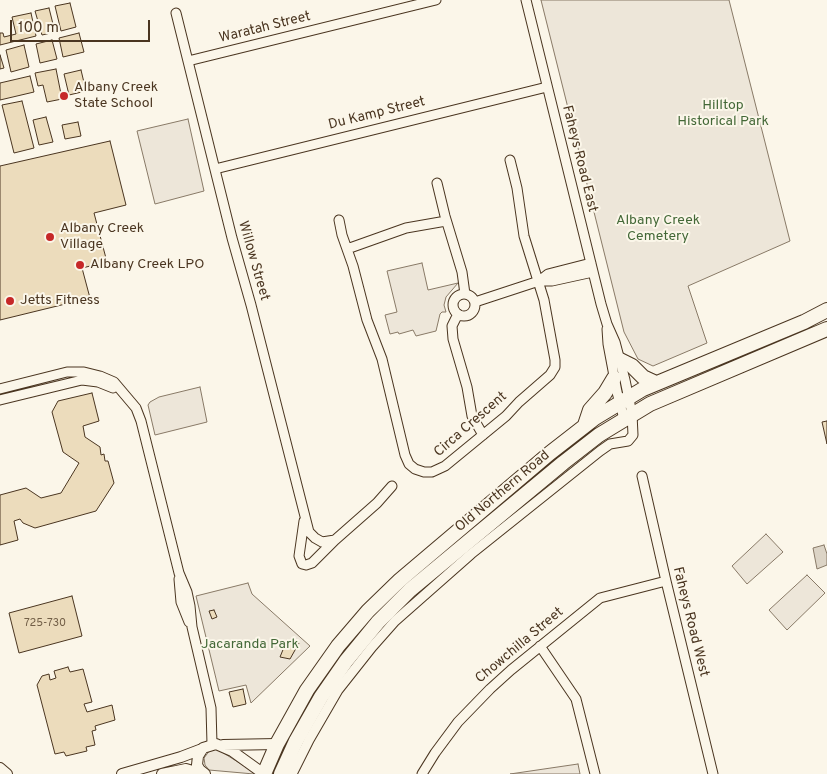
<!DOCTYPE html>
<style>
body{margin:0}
#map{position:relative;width:827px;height:774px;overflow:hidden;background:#fbf6e9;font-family:Overpass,sans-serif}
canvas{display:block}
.scale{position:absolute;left:10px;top:20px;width:140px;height:22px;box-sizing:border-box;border:2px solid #4a3520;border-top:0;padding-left:6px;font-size:15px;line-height:18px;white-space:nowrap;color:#4a3520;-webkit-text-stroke:4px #fbf6e9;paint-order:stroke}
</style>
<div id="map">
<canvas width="827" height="774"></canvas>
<div class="scale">100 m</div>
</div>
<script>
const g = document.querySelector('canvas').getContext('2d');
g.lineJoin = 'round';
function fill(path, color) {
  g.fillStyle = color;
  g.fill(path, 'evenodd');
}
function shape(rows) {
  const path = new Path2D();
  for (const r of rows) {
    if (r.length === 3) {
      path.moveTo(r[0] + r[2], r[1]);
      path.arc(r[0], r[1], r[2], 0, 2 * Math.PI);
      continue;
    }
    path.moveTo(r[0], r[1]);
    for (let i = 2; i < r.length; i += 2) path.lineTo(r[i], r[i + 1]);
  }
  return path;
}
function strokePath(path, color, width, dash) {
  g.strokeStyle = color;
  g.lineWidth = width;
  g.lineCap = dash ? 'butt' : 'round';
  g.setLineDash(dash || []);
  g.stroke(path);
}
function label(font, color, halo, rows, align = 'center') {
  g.font = font + ' Overpass,sans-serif';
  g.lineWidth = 4;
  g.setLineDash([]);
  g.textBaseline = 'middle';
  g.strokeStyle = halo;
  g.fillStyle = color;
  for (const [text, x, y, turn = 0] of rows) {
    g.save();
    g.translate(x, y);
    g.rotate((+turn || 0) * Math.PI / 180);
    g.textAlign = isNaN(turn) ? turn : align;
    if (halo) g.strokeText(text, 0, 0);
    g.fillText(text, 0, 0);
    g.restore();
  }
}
const green = shape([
 [541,0,729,0,790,241,688,286,707,343,653,366,638,359,624,332,541,0],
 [188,119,204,191,155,204,137,131,188,119],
 [422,263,428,290,458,283,446,297,444,305,446,312,442,312,440,314,436,331,416,336,413,330,399,334,398,332,390,334,385,315,397,312,387,271,422,263],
 [200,387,207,422,155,435,148,405,150,402,159,397,200,387],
 [766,534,783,552,747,584,732,566,766,534],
 [807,575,825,593,787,630,769,610,807,575],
 [248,583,252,594,310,646,251,703,246,685,219,691,196,596,248,583],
 [217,749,254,772,254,774,209,770,205,765,204,758,210,750,217,749],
 [578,764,580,774,510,774,578,764]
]);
const water = shape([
 [824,545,827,554,827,565,817,569,813,548,824,545]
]);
const building = shape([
 [70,3,76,27,61,31,55,6,70,3],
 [49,8,55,32,42,35,35,11,49,8],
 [31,13,36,36,0,45,0,33,3,33,4,37,16,34,12,17,31,13],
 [79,33,84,52,63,57,59,38,79,33],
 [52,40,57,59,40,63,36,44,52,40],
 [24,45,29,67,11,72,6,50,24,45],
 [0,55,4,68,0,69,0,55],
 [56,69,62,99,47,102,43,85,38,86,35,73,56,69],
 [81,70,86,91,69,95,64,74,81,70],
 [30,76,34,92,0,100,0,83,30,76],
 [22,101,34,148,14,153,2,105,22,101],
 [46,117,53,142,39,145,33,120,46,117],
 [78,122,81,136,65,139,62,125,78,122],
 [110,141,126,205,94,213,107,262,82,268,90,298,0,320,0,166,110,141],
 [92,393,99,421,83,426,85,437,100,447,101,455,104,454,105,461,108,461,114,483,96,511,35,528,23,523,20,519,14,521,18,540,0,545,0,495,26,488,41,498,61,493,79,463,63,452,52,412,58,401,92,393],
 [827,421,827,444,822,422,827,421],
 [72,596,82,636,19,653,9,613,72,596],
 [214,610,217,617,212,619,209,611,214,610],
 [287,640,299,643,290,659,280,657,287,640],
 [68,667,70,672,83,669,92,702,84,704,87,712,112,705,115,720,95,726,96,730,92,731,95,745,86,747,87,751,66,756,64,752,55,754,37,685,42,676,49,674,50,680,56,678,54,671,68,667],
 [243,689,246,704,233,707,229,692,243,689]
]);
const minor = shape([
 [176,13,232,238,251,305,309,532,315,538,322,542,335,540,377,503,392,486],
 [188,61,436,0],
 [215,169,547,87],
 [437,183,445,216,462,272,465,294],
 [339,220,342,235,353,266,367,320,382,359,405,455,409,464,415,469,424,472,432,472,445,466,506,416,519,402,550,375,555,367,555,360,544,300,524,236,517,188,510,160],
 [347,249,406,228,446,221],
 [539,281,552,281,593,272],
 [464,305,11],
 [475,302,539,281,548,274,591,263],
 [458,314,452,326,453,339,467,387,472,416,483,435],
 [607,329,608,344,617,392,624,419],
 [0,389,67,372,84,372,100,376,114,382,136,408,141,421,179,573,187,592,190,606,192,627,211,708,212,744],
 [0,400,82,380,98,382,113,388],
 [642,476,666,581,713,774],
 [304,521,299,556,302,564,306,565,312,563,335,540],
 [179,579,181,602,189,622],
 [540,646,576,699,595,774],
 [292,774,309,740,338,690,372,647,395,621,471,554,600,451,610,444,628,441,633,435,632,414,625,380,615,342,607,324,601,304,526,0],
 [422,774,435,753,458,722,490,689,511,670,600,598,666,581]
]);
const tertiary = shape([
 [223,745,277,744],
 [0,768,7,774],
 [122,774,181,757,202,749],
 [162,774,186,769,203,774],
 [205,774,200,770,197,765,198,756,203,748,216,744,232,751,264,774]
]);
const trunk = shape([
 [620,360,632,366,643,377,656,383],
 [585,425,590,410,605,393,614,378],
 [264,774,277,744,307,690,338,646,368,611,400,580,550,453,595,418,643,389,804,322,827,310],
 [281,774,296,741,321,697,346,661,378,622,410,590,563,463,599,435,650,404,827,329]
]);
const markers = [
 [64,96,5,"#c62828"],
 [50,237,5,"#c62828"],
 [80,265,5,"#c62828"],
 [10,301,5,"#c62828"]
];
const numberNames = [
 ["725-730",45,624]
];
const streetNames = [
 ["Waratah Street",265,28,-14],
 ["Du Kamp Street",377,114,-14],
 ["Faheys Road East",579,159,76],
 ["Willow Street",253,261,74],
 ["Circa Crescent",471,425,-41],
 ["Old Northern Road",503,492,-40],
 ["Faheys Road West",690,622,76],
 ["Chowchilla Street",520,646,-40]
];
const poiNames = [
 ["Albany Creek",74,88],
 ["State School",74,104],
 ["Albany Creek",60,229],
 ["Village",60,245],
 ["Albany Creek LPO",90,265],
 ["Jetts Fitness",20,301]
];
const parkNames = [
 ["Hilltop",723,106],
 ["Historical Park",723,122],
 ["Albany Creek",658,221],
 ["Cemetery",658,237],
 ["Jacaranda Park",250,645]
];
fill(green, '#ede6d9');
strokePath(green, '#887966', 1);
fill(water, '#dcd4c6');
strokePath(water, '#887966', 1);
fill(building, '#ecdcbc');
strokePath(building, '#4a3520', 1);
strokePath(minor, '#4a3520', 11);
strokePath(tertiary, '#4a3520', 12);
strokePath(trunk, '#4a3520', 16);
strokePath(minor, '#fbf6e9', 9);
strokePath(tertiary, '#fbf6e9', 10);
strokePath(trunk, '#fbf6e9', 14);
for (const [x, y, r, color] of markers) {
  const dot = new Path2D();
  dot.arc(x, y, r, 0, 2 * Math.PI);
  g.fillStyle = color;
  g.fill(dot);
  strokePath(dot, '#fbf6e9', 2);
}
label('11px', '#725f47', null, numberNames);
label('14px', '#4a3520', '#fbf6e9', streetNames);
label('14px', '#4a3520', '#fbf6e9', poiNames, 'left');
label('14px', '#436837', '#fbf6e9', parkNames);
</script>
